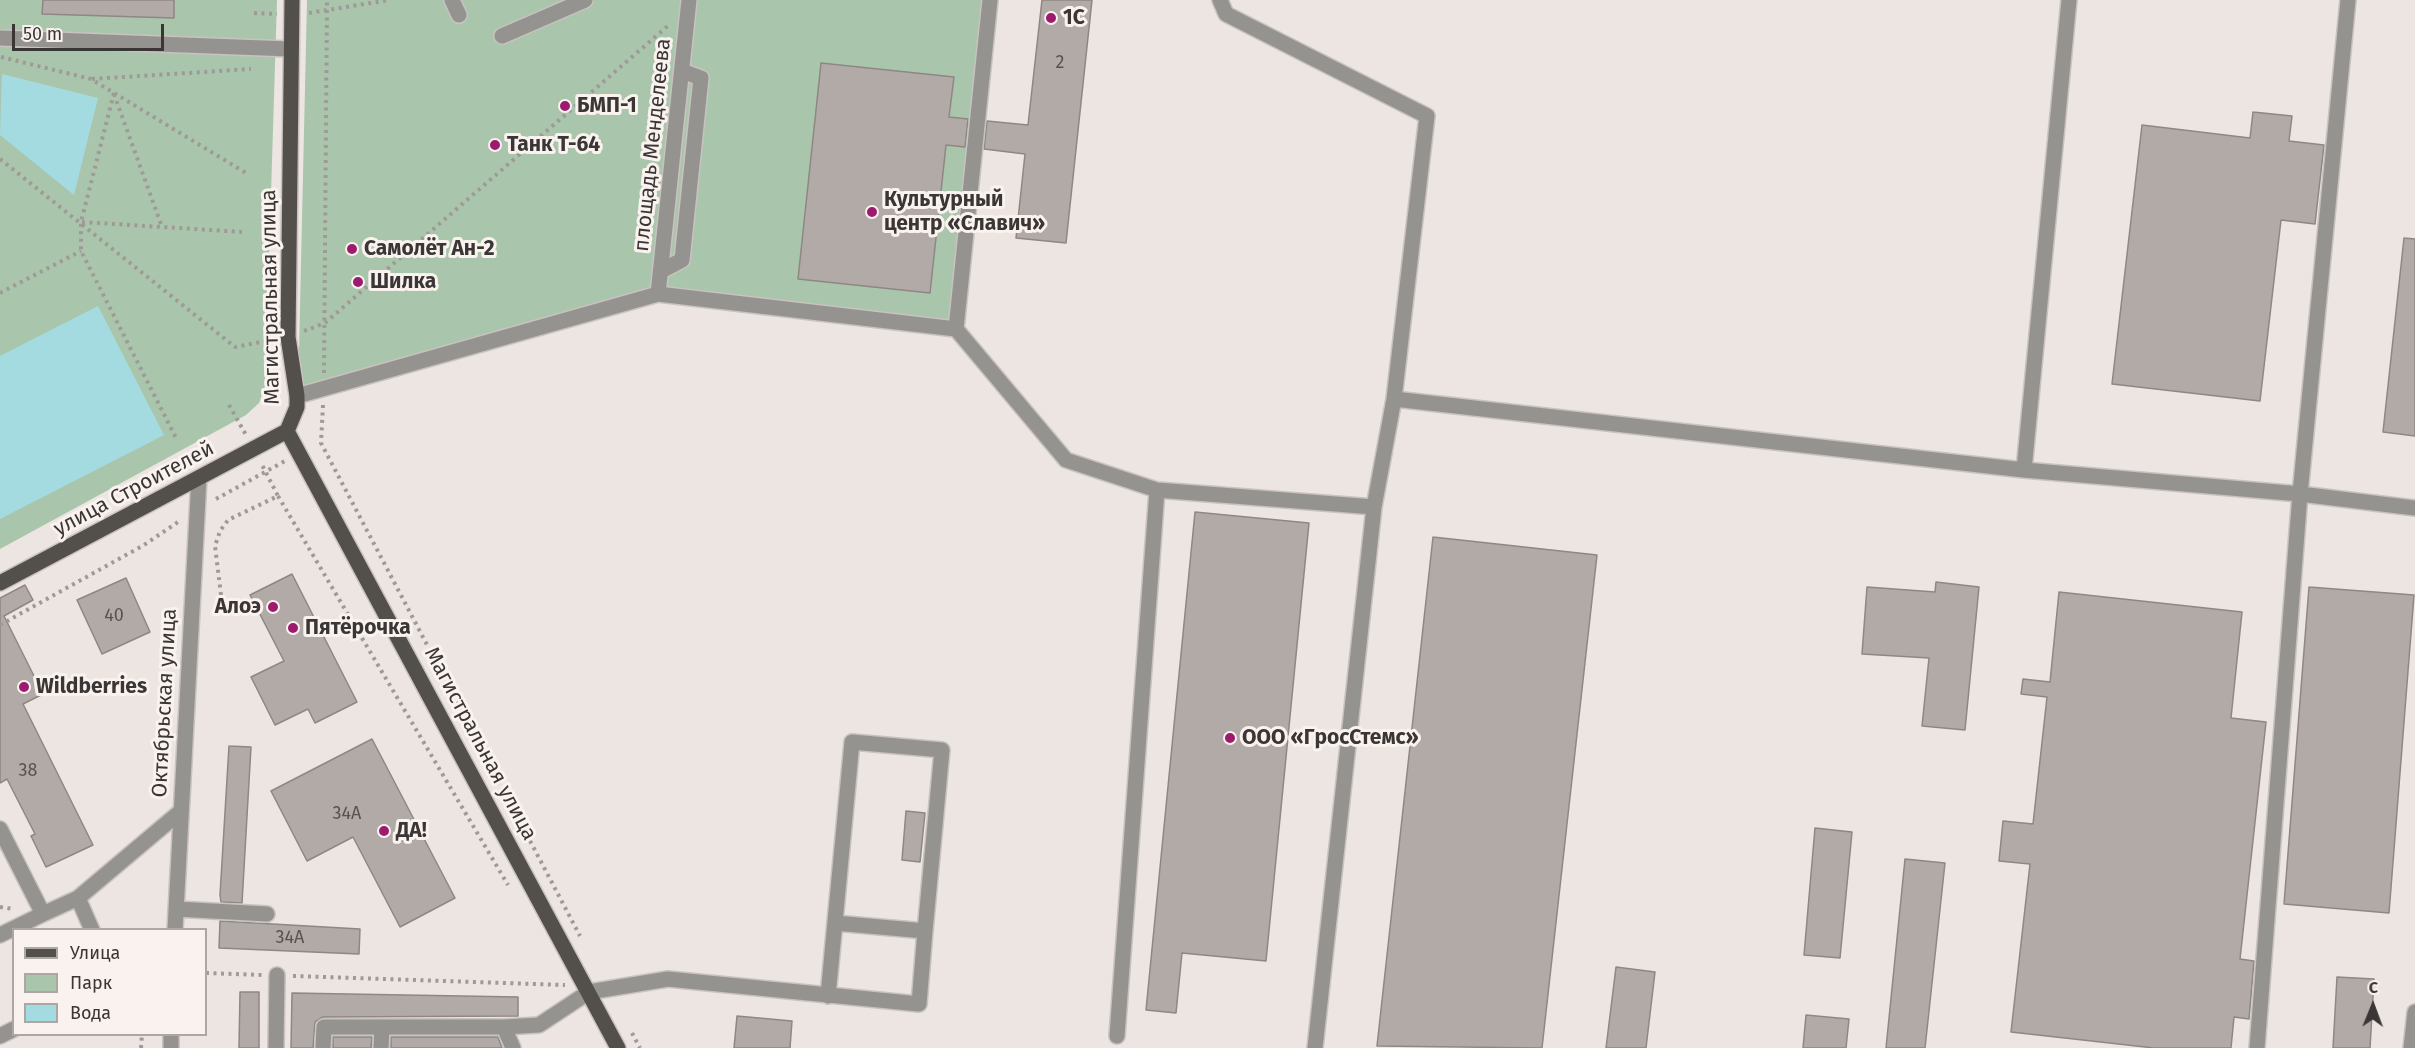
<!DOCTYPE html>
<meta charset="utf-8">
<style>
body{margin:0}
#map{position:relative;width:2415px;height:1048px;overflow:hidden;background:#ede5e1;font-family:"Fira Sans",sans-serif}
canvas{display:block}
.legend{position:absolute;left:12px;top:928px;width:195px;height:108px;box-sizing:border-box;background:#faf2ee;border:2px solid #ada7a4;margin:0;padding:8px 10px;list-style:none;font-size:18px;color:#393635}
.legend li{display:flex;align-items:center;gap:12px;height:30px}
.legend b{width:30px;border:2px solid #ada7a4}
.north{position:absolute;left:2343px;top:976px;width:60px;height:60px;-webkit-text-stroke:4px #faf2ee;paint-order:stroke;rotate:1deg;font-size:16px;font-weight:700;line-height:24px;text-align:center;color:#393635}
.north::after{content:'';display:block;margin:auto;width:21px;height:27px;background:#393635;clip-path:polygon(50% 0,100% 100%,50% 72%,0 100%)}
.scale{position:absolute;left:12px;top:24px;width:152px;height:27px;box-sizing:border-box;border:3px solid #393635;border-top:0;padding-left:8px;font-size:18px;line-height:21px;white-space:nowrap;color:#393635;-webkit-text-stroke:4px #faf2ee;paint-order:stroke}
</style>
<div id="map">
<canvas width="2415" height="1048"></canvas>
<ul class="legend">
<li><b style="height:8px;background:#53504b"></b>Улица</li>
<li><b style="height:16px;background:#a9c6ac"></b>Парк</li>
<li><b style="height:16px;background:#a4dbe1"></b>Вода</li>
</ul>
<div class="north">С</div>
<div class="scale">50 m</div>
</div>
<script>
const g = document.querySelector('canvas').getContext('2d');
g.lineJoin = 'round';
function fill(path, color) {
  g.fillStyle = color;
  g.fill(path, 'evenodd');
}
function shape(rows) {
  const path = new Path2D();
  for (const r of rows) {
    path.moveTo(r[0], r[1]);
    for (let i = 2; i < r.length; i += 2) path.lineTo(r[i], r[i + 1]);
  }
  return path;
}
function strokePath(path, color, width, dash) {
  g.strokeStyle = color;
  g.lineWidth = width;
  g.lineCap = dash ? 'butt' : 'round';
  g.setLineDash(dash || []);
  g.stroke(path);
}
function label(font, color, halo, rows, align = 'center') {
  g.font = font + ' "Fira Sans",sans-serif';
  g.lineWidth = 6;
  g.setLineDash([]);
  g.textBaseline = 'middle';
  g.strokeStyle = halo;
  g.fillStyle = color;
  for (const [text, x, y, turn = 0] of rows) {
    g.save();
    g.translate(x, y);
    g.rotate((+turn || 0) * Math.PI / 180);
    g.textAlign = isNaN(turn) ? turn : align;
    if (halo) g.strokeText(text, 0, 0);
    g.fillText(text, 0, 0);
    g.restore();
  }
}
const green = shape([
 [0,0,277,0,265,387,259,403,246,415,0,549],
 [307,0,990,0,956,328,658,294,298,395]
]);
const water = shape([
 [2,74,98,98,74,195,0,135],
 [98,306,164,435,0,519,0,356]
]);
const building = shape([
 [43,0,174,0,174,18,42,14,43,0],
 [1042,0,1092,0,1066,243,1016,238,1025,154,984,149,987,121,1028,125,1042,0],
 [821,63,954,77,949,117,968,119,965,147,946,145,930,293,798,279,821,63],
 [2253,112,2292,116,2289,141,2324,145,2315,224,2281,220,2260,401,2112,384,2142,125,2250,138,2253,112],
 [2404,238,2415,239,2415,436,2383,432,2404,238],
 [1195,512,1309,523,1266,961,1182,953,1176,1013,1146,1010,1195,512],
 [1433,537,1597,555,1542,1048,1377,1046,1433,537],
 [292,574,357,702,315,723,308,709,275,725,251,677,284,661,250,595,292,574],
 [126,578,150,632,102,654,77,600,126,578],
 [1936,582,1979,587,1965,730,1922,726,1929,658,1862,654,1867,587,1935,592,1936,582],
 [25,585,33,600,4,616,43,694,23,704,93,845,46,867,31,836,35,834,7,779,0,783,0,598,25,585],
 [2309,587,2414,595,2389,913,2284,904,2309,587],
 [2059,592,2242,612,2231,718,2266,722,2240,959,2254,961,2249,1019,2234,1017,2231,1048,2154,1048,2011,1032,2030,864,1999,861,2003,821,2033,824,2047,697,2021,694,2023,679,2050,682,2059,592],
 [372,739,455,898,400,927,353,837,307,861,271,791,372,739],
 [229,746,251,747,242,903,221,902,220,895,229,746],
 [906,811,925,813,920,862,902,860,906,811],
 [1815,828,1852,832,1840,958,1804,955,1815,828],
 [1905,859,1945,863,1925,1048,1886,1048,1905,859],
 [220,921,360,929,359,954,219,948,220,921],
 [1616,967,1655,972,1646,1048,1606,1048,1616,967],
 [2337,977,2374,979,2370,1048,2333,1048,2337,977],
 [240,992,259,992,259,1048,239,1048,240,992],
 [292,993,518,997,518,1016,323,1017,315,1022,313,1048,291,1048,292,993],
 [1806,1015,1849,1019,1846,1048,1803,1048,1806,1015],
 [737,1016,792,1021,790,1048,734,1048,737,1016],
 [333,1037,372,1037,371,1048,333,1048,333,1037],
 [391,1037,498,1037,502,1048,391,1048,391,1037]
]);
const path = shape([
 [254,13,277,14],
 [309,13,389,0],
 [1,57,91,79,246,173],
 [92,79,251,69],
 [114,93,81,222,81,251,176,438],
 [114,94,162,227],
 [0,159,235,347,271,340],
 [82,222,242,232],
 [0,293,81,251],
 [304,331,325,323,670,24],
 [324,373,327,0],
 [229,405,246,435],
 [323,405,321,443,580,936],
 [278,496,508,885],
 [216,499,285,461],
 [221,595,215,546,220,531,228,520,278,496,261,463],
 [0,625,144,545,181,520],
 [0,907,13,909],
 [206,973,262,975],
 [293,976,565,985],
 [632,1033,640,1048],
 [141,1048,142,1034]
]);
const minor = shape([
 [452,0,459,15],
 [1220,0,1226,14,1427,116,1394,399],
 [502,36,585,0],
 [0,38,290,49],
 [661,271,682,260,701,78,682,71],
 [658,294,689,0],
 [956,329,1066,460,1157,490,1374,507],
 [297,396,658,294,956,329,990,0],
 [2024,470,2069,0],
 [0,829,43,914,78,898,180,812],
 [78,898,92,930],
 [176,909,267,914],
 [175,930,199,478],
 [0,935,43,914],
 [828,996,852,742,942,750,925,931],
 [504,1027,513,1048],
 [0,1036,14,1029],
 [1117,1036,1157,490],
 [171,1048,171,1034],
 [276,1048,277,975],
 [323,1048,324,1027,504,1027,539,1025,589,992,668,979,919,1004,925,931,835,923],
 [381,1048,382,1027],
 [1315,1048,1374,507,1394,399,2024,470,2300,494,2415,508],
 [2257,1048,2300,494,2348,0],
 [2411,1048,2415,1012]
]);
const major = shape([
 [287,431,618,1048],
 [287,431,297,407,297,396,288,337,292,0],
 [0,583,287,431]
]);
const markers = [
 [1051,18,6,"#9c1b6e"],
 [565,106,6,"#9c1b6e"],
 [495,145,6,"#9c1b6e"],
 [872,212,6,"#9c1b6e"],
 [352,249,6,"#9c1b6e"],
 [358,282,6,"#9c1b6e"],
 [273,607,6,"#9c1b6e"],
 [293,628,6,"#9c1b6e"],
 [24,687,6,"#9c1b6e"],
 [1230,738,6,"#9c1b6e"],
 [384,831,6,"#9c1b6e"]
];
const numberNames = [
 ["2",1060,63],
 ["40",114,616],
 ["38",28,771],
 ["34А",347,814],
 ["34А",290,938]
];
const poiNames = [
 ["1С",1063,18],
 ["БМП-1",577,106],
 ["Танк Т-64",507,145],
 ["Культурный",884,200],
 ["центр «Славич»",884,224],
 ["Самолёт Ан-2",364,249],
 ["Шилка",370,282],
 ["Алоэ",261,607,"right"],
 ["Пятёрочка",305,628],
 ["Wildberries",36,687],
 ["ООО «ГросСтемс»",1242,738],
 ["ДА!",396,831]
];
const streetNames = [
 ["площадь Менделеева",653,145,-84],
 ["Магистральная улица",271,297,-91],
 ["улица Строителей",134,489,-28],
 ["Октябрьская улица",165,703,-87],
 ["Магистральная улица",480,744,62]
];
fill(green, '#a9c6ac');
fill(water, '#a4dbe1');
fill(building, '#b2aaa7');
strokePath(building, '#8e8783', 1.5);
strokePath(minor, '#c9c2bf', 18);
strokePath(major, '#c9c2bf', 18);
strokePath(path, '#9f9997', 4, [3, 4.5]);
strokePath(minor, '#959390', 15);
strokePath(major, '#53504b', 15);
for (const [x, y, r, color] of markers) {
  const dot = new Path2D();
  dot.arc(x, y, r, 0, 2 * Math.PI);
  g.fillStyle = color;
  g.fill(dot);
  strokePath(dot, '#faf2ee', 2);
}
label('18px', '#575352', null, numberNames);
label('bold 21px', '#393635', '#faf2ee', poiNames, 'left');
label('21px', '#393635', '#faf2ee', streetNames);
</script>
